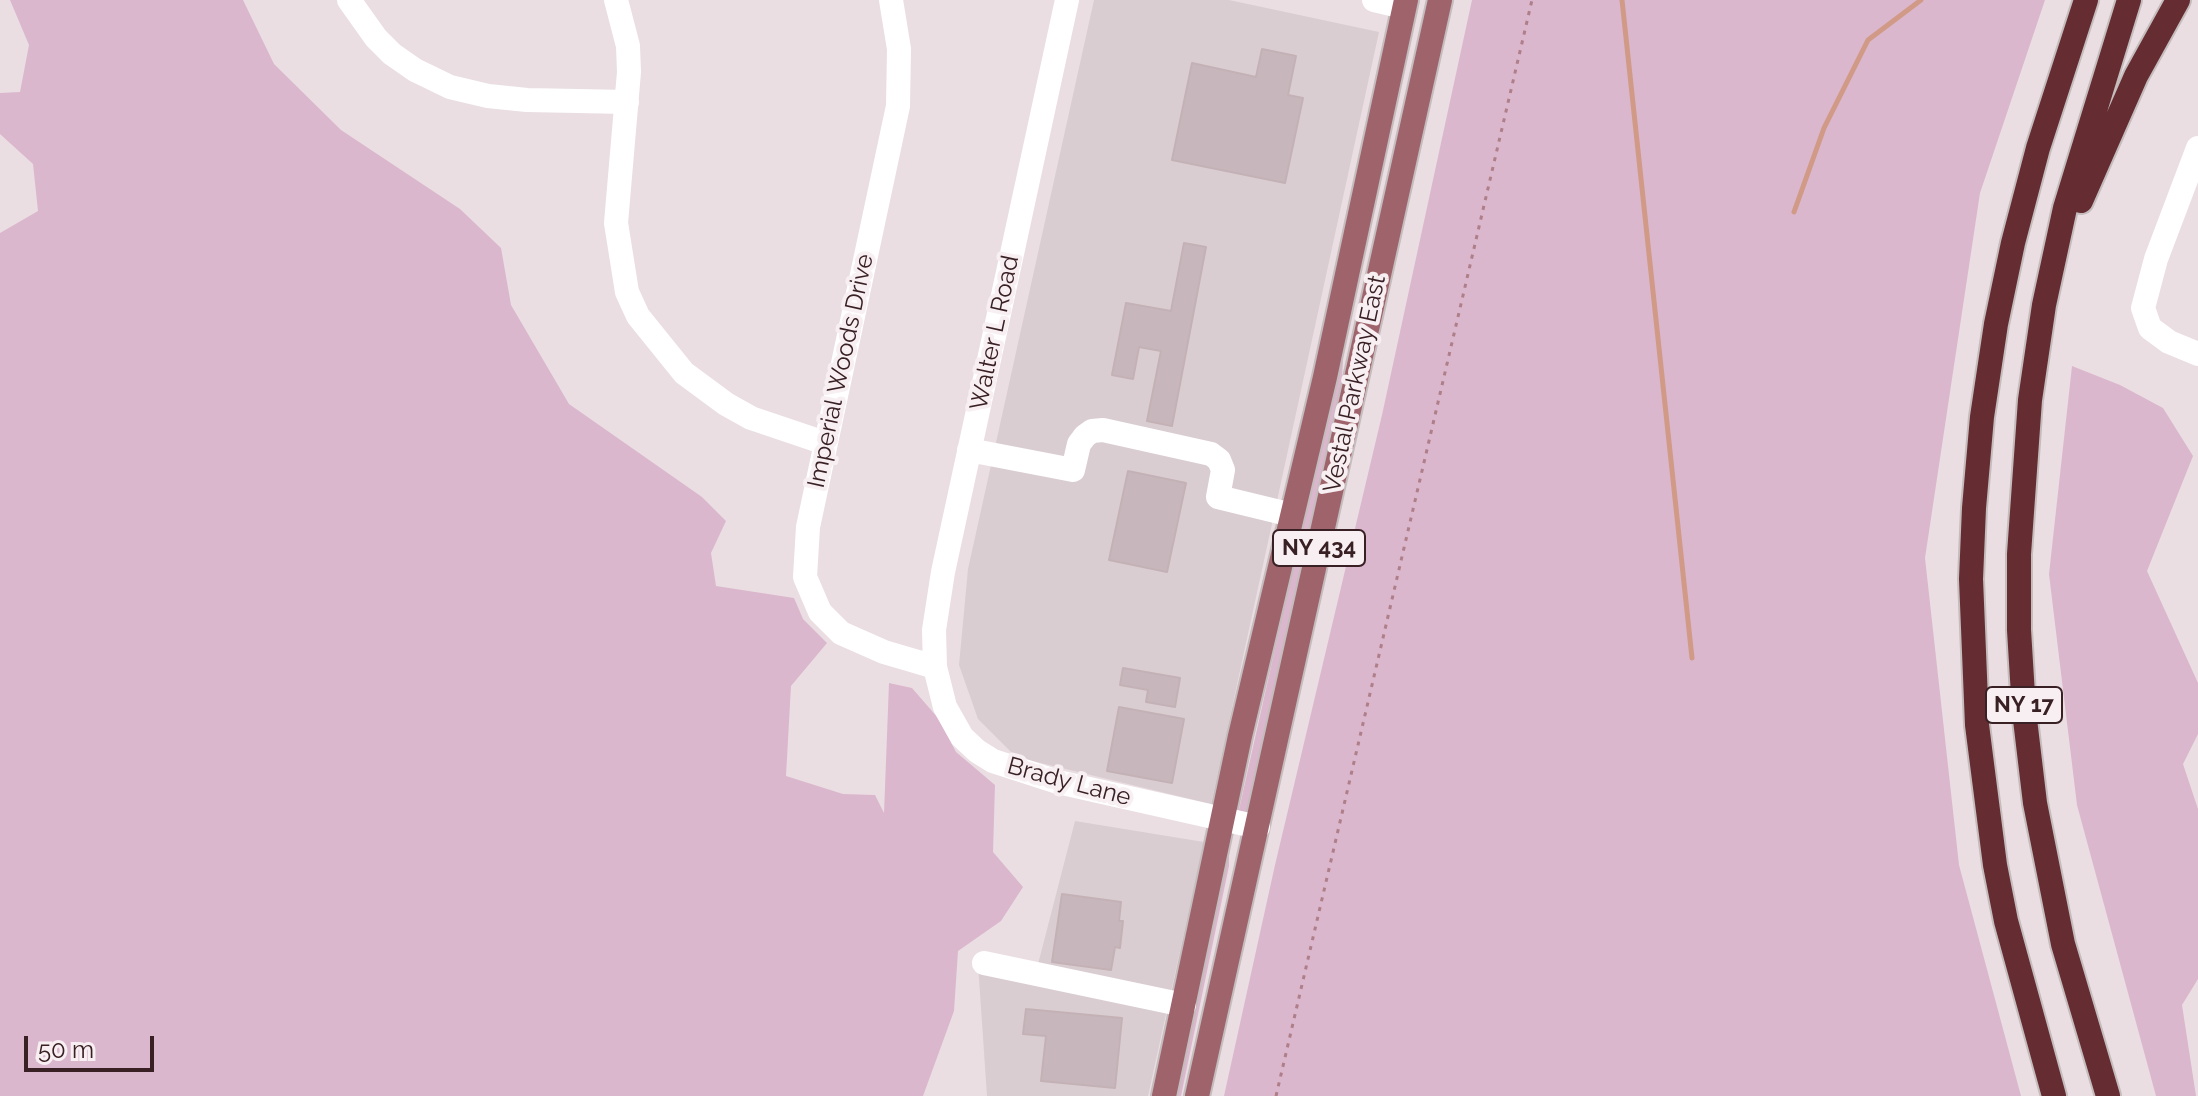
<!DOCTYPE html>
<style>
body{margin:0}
#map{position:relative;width:2198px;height:1096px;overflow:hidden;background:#eadee2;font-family:Raleway,sans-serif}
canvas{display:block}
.scale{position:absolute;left:24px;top:1036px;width:130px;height:36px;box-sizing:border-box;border:4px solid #392024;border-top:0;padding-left:10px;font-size:24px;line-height:28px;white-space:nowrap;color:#392024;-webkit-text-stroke:6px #f7eff2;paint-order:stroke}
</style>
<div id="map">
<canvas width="2198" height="1096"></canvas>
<div class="scale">50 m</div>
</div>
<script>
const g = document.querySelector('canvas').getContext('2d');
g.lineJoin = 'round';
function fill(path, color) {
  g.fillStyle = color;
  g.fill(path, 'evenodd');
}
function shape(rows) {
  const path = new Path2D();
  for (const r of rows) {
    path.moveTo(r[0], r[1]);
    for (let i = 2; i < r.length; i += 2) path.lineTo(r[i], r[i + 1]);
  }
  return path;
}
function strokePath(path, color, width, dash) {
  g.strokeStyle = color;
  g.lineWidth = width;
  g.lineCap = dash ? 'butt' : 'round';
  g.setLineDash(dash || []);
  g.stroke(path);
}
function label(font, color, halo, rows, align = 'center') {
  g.font = font + ' Raleway,sans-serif';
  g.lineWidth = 8;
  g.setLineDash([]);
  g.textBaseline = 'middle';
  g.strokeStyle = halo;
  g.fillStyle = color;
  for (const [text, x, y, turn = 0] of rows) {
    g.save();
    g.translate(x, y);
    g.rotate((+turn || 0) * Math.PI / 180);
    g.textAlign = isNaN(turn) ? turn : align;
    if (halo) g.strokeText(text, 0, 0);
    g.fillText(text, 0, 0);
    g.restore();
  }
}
const built = shape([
 [1094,0,1229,0,1379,32,1211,804,1016,757,978,719,959,665,968,569],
 [1075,821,1204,842,1148,1096,987,1096,978,964,1037,968]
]);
const green = shape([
 [10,0,243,0,274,64,341,130,460,209,501,248,511,305,569,404,702,497,726,521,711,553,716,586,794,598,803,619,827,643,791,686,786,776,843,794,875,795,884,813,889,683,912,688,938,718,956,752,995,785,993,852,1023,887,1001,921,958,951,954,1011,923,1096,0,1096,0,233,38,211,33,164,0,134,0,93,20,92,29,45],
 [1472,0,2045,0,1980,193,1925,558,1959,865,2021,1096,1224,1096,1275,865,1382,415],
 [1341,354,1343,362,1339,418,1250,815,1238,814],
 [2072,366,2120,385,2163,408,2193,456,2147,571,2198,683,2198,734,2183,764,2198,809,2198,979,2182,1005,2196,1096,2156,1096,2077,805,2049,574],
 [1229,856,1229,866,1181,1096,1173,1096,1224,857]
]);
const stream = shape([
 [1622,0,1692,658],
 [1794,212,1824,128,1868,40,1921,0]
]);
const building = shape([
 [1262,49,1296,56,1288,95,1303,98,1285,183,1172,160,1192,63,1256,77,1262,49],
 [1184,243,1206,247,1172,426,1147,421,1161,351,1139,347,1133,379,1112,375,1126,303,1171,311,1184,243],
 [1128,471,1186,483,1167,572,1109,560,1128,471],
 [1123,668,1180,678,1175,707,1146,702,1148,690,1120,685,1123,668],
 [1119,707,1184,719,1172,783,1107,771,1119,707],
 [1062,894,1121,902,1119,921,1123,921,1120,948,1115,947,1111,970,1052,962,1062,894],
 [1026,1009,1122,1018,1115,1088,1041,1081,1046,1036,1023,1034,1026,1009]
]);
const path = shape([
 [1276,1096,1532,0]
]);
const minor = shape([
 [349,0,376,38,392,54,415,70,450,87,488,96,527,100,627,102],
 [616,0,628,46,629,72,616,223,627,292,638,316,684,373,726,404,751,418,825,443],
 [891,0,899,49,898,106,808,527,805,577,820,612,841,633,884,652,935,667],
 [1067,0,943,572,934,630,935,667,945,707,962,737,977,751,993,761,1058,782,1258,827],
 [1374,0,1404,7],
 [2198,148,2156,259,2143,308,2150,328,2169,342,2198,354],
 [969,450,1073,470,1079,444,1085,436,1092,431,1103,430,1211,454,1219,460,1223,470,1218,497,1292,515],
 [984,963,1184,1005]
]);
const major = shape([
 [1164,1096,1240,736,1325,377,1406,0],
 [1197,1096,1440,0]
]);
const highway = shape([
 [2081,201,2136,76,2178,0],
 [2054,1096,2006,921,1995,865,1977,725,1971,579,1974,508,1982,417,1996,324,2013,243,2038,148,2086,0],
 [2108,1096,2063,944,2035,803,2024,711,2019,630,2019,554,2030,400,2044,305,2065,208,2129,0]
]);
const shields = [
 [1319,548,92],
 [2024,705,76]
];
const shieldNames = [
 ["NY 434",1319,548],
 ["NY 17",2024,705]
];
const streetNames = [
 ["Walter L Road",995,333,-78],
 ["Imperial Woods Drive",841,371,-78],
 ["Vestal Parkway East",1355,384,-78],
 ["Brady Lane",1069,782,15]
];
fill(built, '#dacdd1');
fill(green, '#dbb7cd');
strokePath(stream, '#d09a86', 5);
fill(building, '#c7b7bc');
strokePath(building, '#c3b1b6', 2);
strokePath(major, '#c4bcbd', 28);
strokePath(highway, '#c4bcbd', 28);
strokePath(path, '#ae7f88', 3, [4, 6]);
strokePath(minor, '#fff', 24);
strokePath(major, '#9f636b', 24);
strokePath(highway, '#652c31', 24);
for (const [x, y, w] of shields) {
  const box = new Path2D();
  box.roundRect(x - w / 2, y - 18, w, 36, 6);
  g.fillStyle = '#f7eff2';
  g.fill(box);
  strokePath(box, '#392024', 2);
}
label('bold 22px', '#392024', null, shieldNames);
label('24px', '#392024', '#f7eff2', streetNames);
</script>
